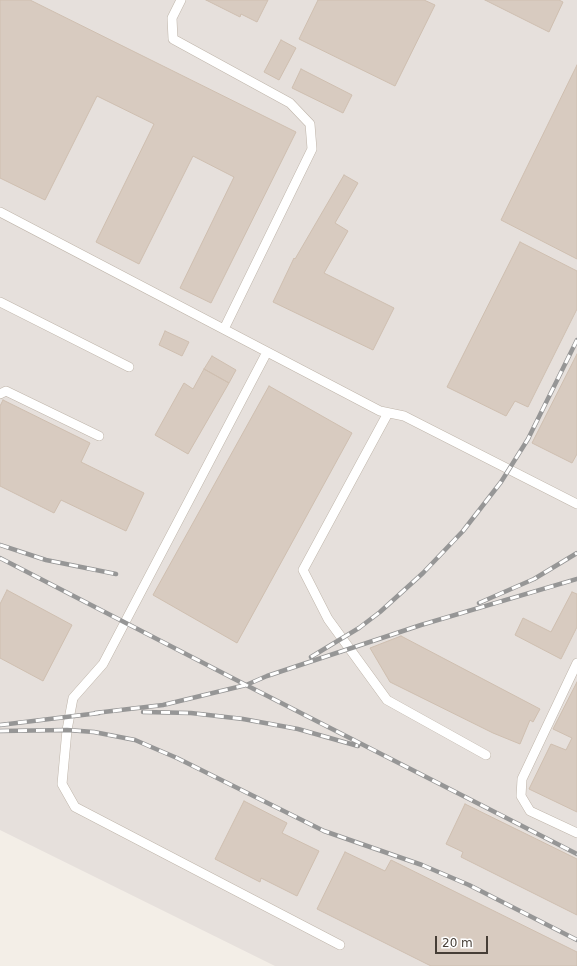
<!DOCTYPE html>
<style>
body{margin:0}
#map{position:relative;width:577px;height:966px;overflow:hidden;background:#f3eee7;font-family:"DejaVu Sans",sans-serif}
canvas{display:block}
.scale{position:absolute;left:435px;top:936px;width:53px;height:18px;box-sizing:border-box;border:2px solid #463e36;border-top:0;padding-left:5px;font-size:12px;line-height:14px;white-space:nowrap;color:#463e36;-webkit-text-stroke:3px #fff;paint-order:stroke}
</style>
<div id="map">
<canvas width="577" height="966"></canvas>
<div class="scale">20 m</div>
</div>
<script>
const g = document.querySelector('canvas').getContext('2d');
g.lineJoin = 'round';
function fill(path, color) {
  g.fillStyle = color;
  g.fill(path, 'evenodd');
}
function shape(rows) {
  const path = new Path2D();
  for (const r of rows) {
    path.moveTo(r[0], r[1]);
    for (let i = 2; i < r.length; i += 2) path.lineTo(r[i], r[i + 1]);
  }
  return path;
}
function strokePath(path, color, width, dash) {
  g.strokeStyle = color;
  g.lineWidth = width;
  g.lineCap = dash ? 'butt' : 'round';
  g.setLineDash(dash || []);
  g.stroke(path);
}
const industrial = shape([
 [0,0,577,0,577,966,275,966,0,830]
]);
const building = shape([
 [0,0,30,0,296,132,211,303,180,288,234,177,193,156,139,264,96,242,154,124,97,96,45,200,0,178,0,0],
 [206,0,268,0,257,22,241,14,240,17,206,0],
 [318,0,424,0,435,5,395,86,299,39,318,0],
 [485,0,559,0,563,2,549,32,485,0],
 [281,40,296,48,279,80,264,72,281,40],
 [577,65,577,259,501,220,577,65],
 [301,69,352,95,343,113,292,88,301,69],
 [344,175,358,183,335,223,348,231,324,273,394,308,373,350,273,302,294,258,295,259,344,175],
 [520,242,577,271,577,309,528,407,515,401,506,416,447,387,520,242],
 [165,331,189,342,182,356,159,345,165,331],
 [577,354,577,454,572,463,532,443,577,354],
 [212,356,236,370,229,383,204,369,212,356],
 [204,369,229,383,188,454,155,435,184,383,193,389,204,369],
 [269,386,352,433,237,643,153,595,269,386],
 [3,400,90,443,81,462,144,493,126,531,61,500,54,513,0,486,0,406,3,400],
 [7,590,72,625,43,681,0,658,0,604,7,590],
 [572,592,577,594,577,627,561,659,515,635,523,618,551,632,572,592],
 [401,636,540,709,533,722,530,720,520,744,493,733,390,682,370,648,401,636],
 [577,682,577,812,529,789,551,744,566,750,572,738,553,729,577,682],
 [244,801,287,823,282,833,319,851,297,896,261,878,260,882,215,859,244,801],
 [465,804,577,859,577,915,461,857,463,852,446,844,465,804],
 [345,852,385,871,391,860,577,952,577,966,431,966,317,909,345,852]
]);
const lane = shape([
 [181,0,172,18,173,39,290,103,310,124,312,149,224,329],
 [0,212,380,411,404,416,577,504],
 [0,302,129,367],
 [267,352,103,664,73,698,67,730,62,784,75,807,340,945],
 [0,394,6,391,99,436],
 [388,413,303,570,328,619,387,700,486,755],
 [577,663,522,779,521,796,530,811,577,833]
]);
const rail = shape([
 [0,545,46,560,116,574],
 [0,558,246,685,577,854],
 [479,603,534,579,577,553],
 [311,657,359,628,380,612,423,573,463,531,501,482,528,439,577,340],
 [143,712,191,713,243,719,298,729,358,746],
 [95,713,163,705,246,685,267,676,421,625,577,579],
 [0,725,99,713],
 [0,731,67,730,94,732,135,740,177,758,324,831,422,865,469,885,577,940]
]);
fill(industrial, '#e6e0dc');
fill(building, '#d8cbc0');
strokePath(building, '#cfbfb0', 1);
strokePath(lane, '#bfb5aa', 10);
strokePath(lane, '#fff', 9);
strokePath(rail, '#969696', 4.5);
strokePath(rail, '#fff', 3, [9]);
</script>
